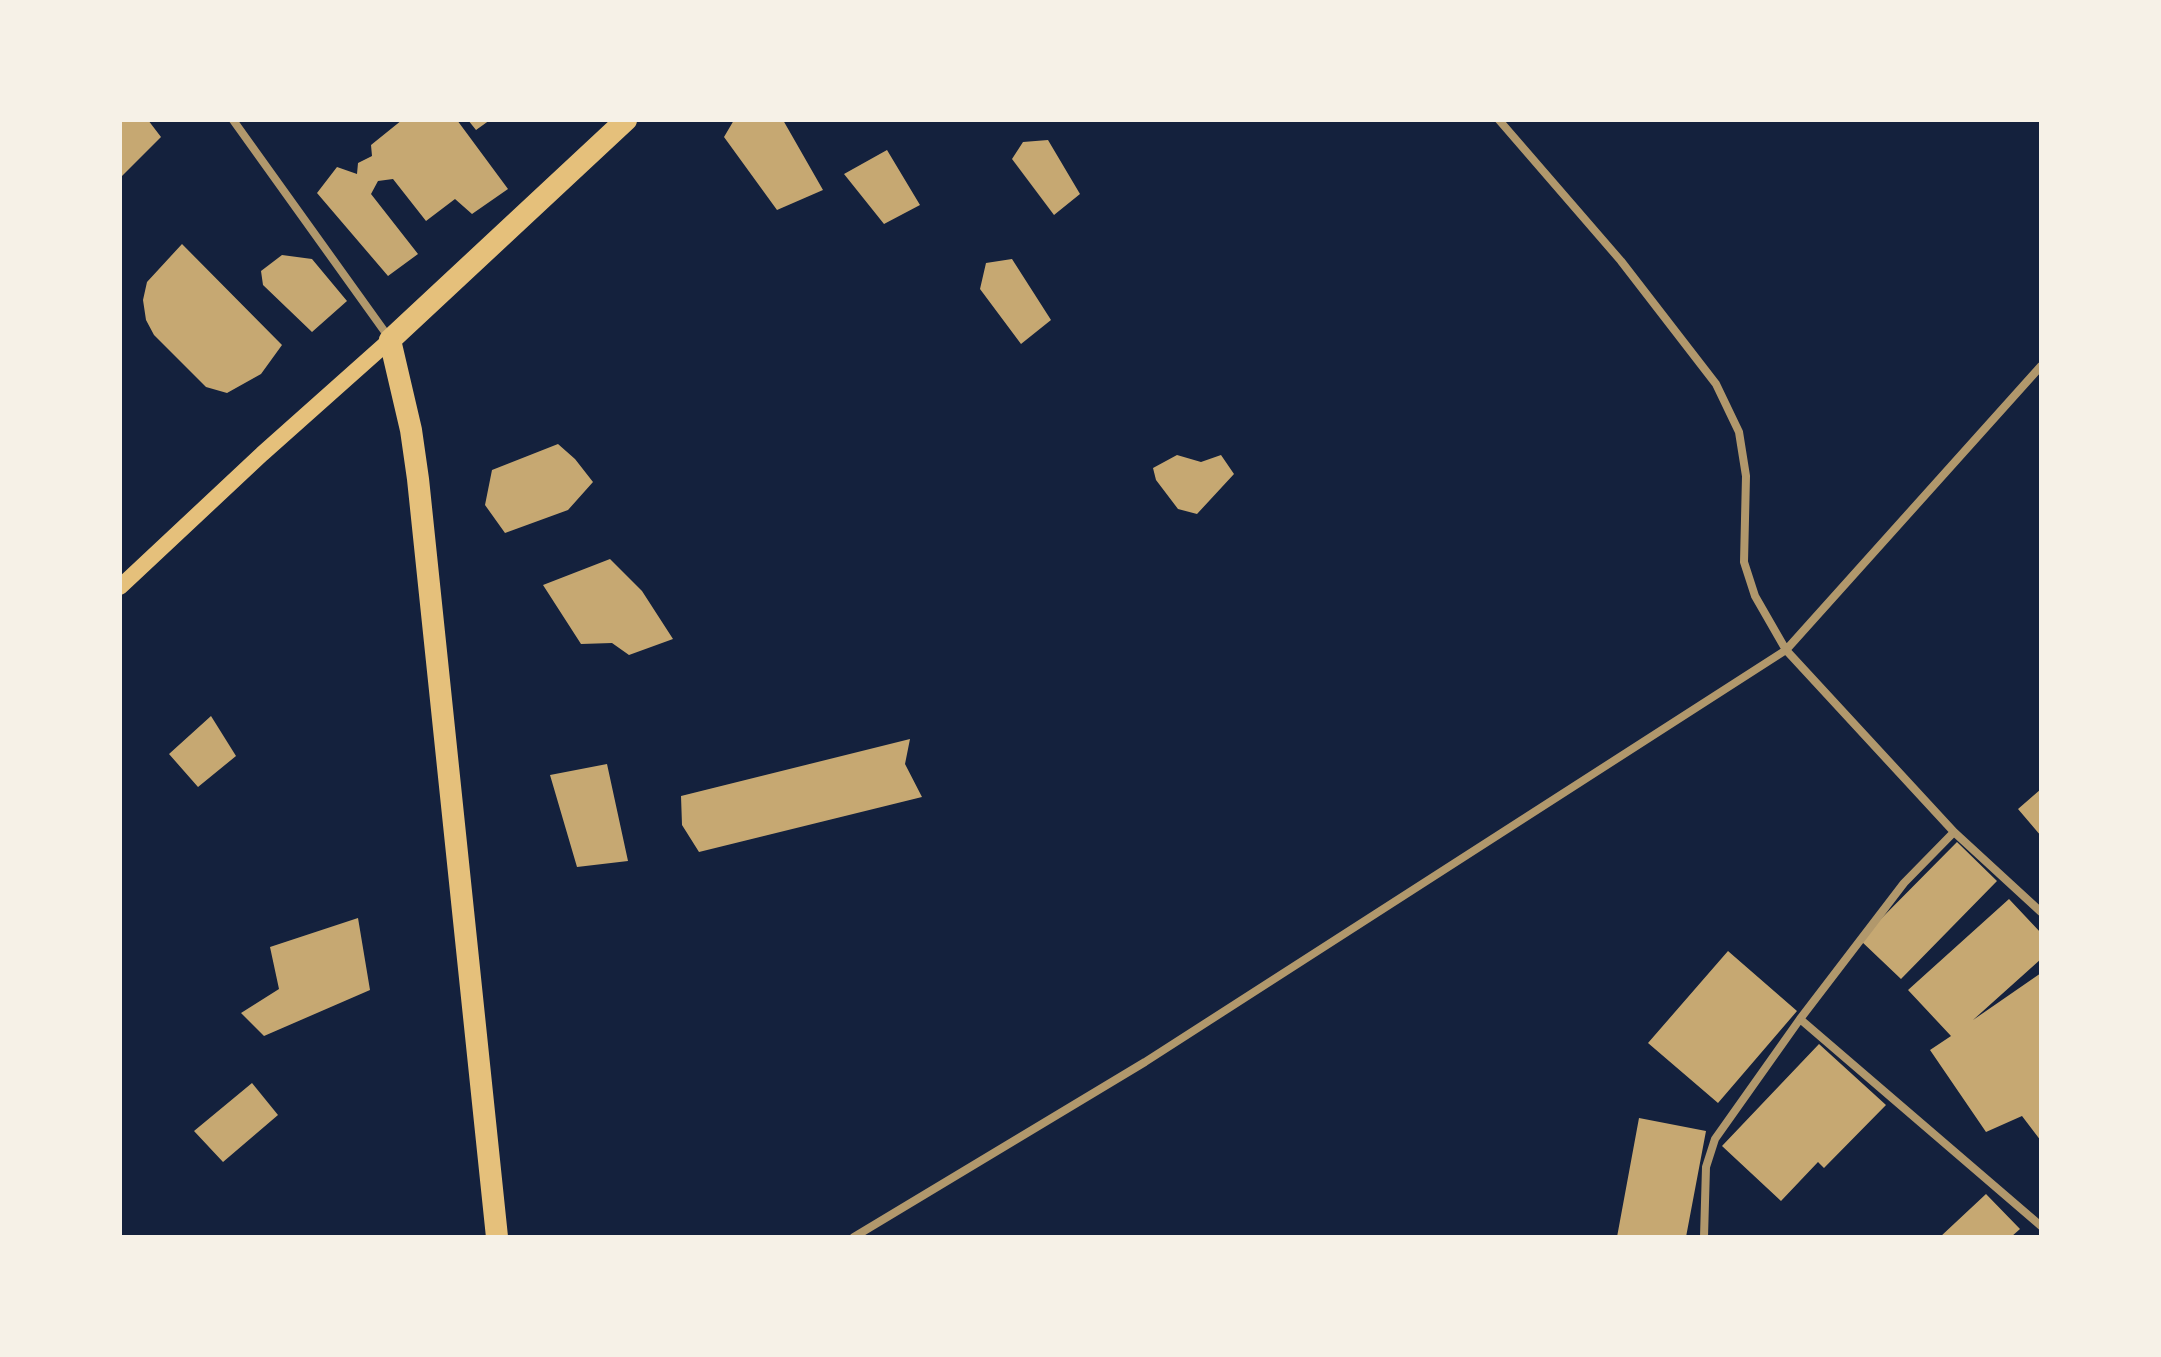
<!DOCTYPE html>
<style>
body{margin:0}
#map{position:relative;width:2161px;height:1357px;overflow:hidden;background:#14213d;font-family:"DejaVu Sans",sans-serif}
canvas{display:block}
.frame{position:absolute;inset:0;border:122px solid #f6f1e7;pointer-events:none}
</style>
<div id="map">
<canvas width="2161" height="1357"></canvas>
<div class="frame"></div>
</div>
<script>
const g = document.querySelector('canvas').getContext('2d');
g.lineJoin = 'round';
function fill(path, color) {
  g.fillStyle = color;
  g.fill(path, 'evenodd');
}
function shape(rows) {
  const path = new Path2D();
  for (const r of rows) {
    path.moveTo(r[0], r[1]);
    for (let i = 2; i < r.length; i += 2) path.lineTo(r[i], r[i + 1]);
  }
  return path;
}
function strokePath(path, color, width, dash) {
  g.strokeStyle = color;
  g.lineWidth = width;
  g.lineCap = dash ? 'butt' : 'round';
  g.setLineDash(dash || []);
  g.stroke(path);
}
const building = shape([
 [120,120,148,120,161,137,120,178],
 [402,120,457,120,508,189,472,214,455,199,426,221,393,179,378,181,371,194,418,254,388,276,317,193,337,167,357,174,358,163,372,156,371,145],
 [468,120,490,120,476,130],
 [734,120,783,120,823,190,777,210,724,137],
 [1048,140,1080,194,1054,215,1012,159,1023,142],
 [887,150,920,205,884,224,844,174],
 [182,244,282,345,261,374,227,393,206,387,154,335,146,320,143,300,147,282],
 [282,255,312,259,347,301,312,332,263,285,261,271],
 [1012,259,1051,320,1021,344,980,289,986,263],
 [558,444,575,459,593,482,568,510,505,533,485,505,492,470],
 [1177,455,1201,462,1221,455,1234,474,1197,514,1178,509,1156,480,1153,468],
 [610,559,642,591,673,639,629,655,612,643,581,644,543,585],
 [211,716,236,756,198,787,169,754],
 [910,739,905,764,922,797,699,852,682,825,681,796],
 [607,764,628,861,577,867,550,775],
 [2041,789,2041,836,2018,809],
 [1957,842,1997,881,1901,979,1860,940],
 [2009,899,2041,933,2041,959,1973,1020,2041,973,2041,1141,2022,1116,1986,1132,1930,1050,1951,1036,1908,990],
 [358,918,370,990,264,1036,241,1013,279,989,270,947],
 [1728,951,1797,1011,1718,1103,1648,1043],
 [1819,1044,1886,1105,1824,1168,1818,1162,1781,1201,1722,1146],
 [252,1083,278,1115,223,1162,194,1131],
 [1639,1118,1706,1131,1686,1237,1617,1237],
 [1986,1194,2020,1229,2011,1237,1940,1237]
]);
const minor = shape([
 [233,120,390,339],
 [1499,120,1621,261,1716,384,1739,432,1746,476,1744,562,1755,596,1786,650,1954,832,2041,912],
 [1800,1019,2041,1226],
 [854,1237,1145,1062,1786,650,2041,366],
 [1704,1237,1706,1167,1715,1139,1800,1019,1904,883,1954,832]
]);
const secondary = shape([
 [120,587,262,454,390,340]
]);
const trunk = shape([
 [497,1237,418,479,411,430,390,340,626,120]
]);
fill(building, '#c6a872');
strokePath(minor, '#b1986c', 8);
strokePath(secondary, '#e5c07b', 16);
strokePath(trunk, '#e5c07b', 22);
</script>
